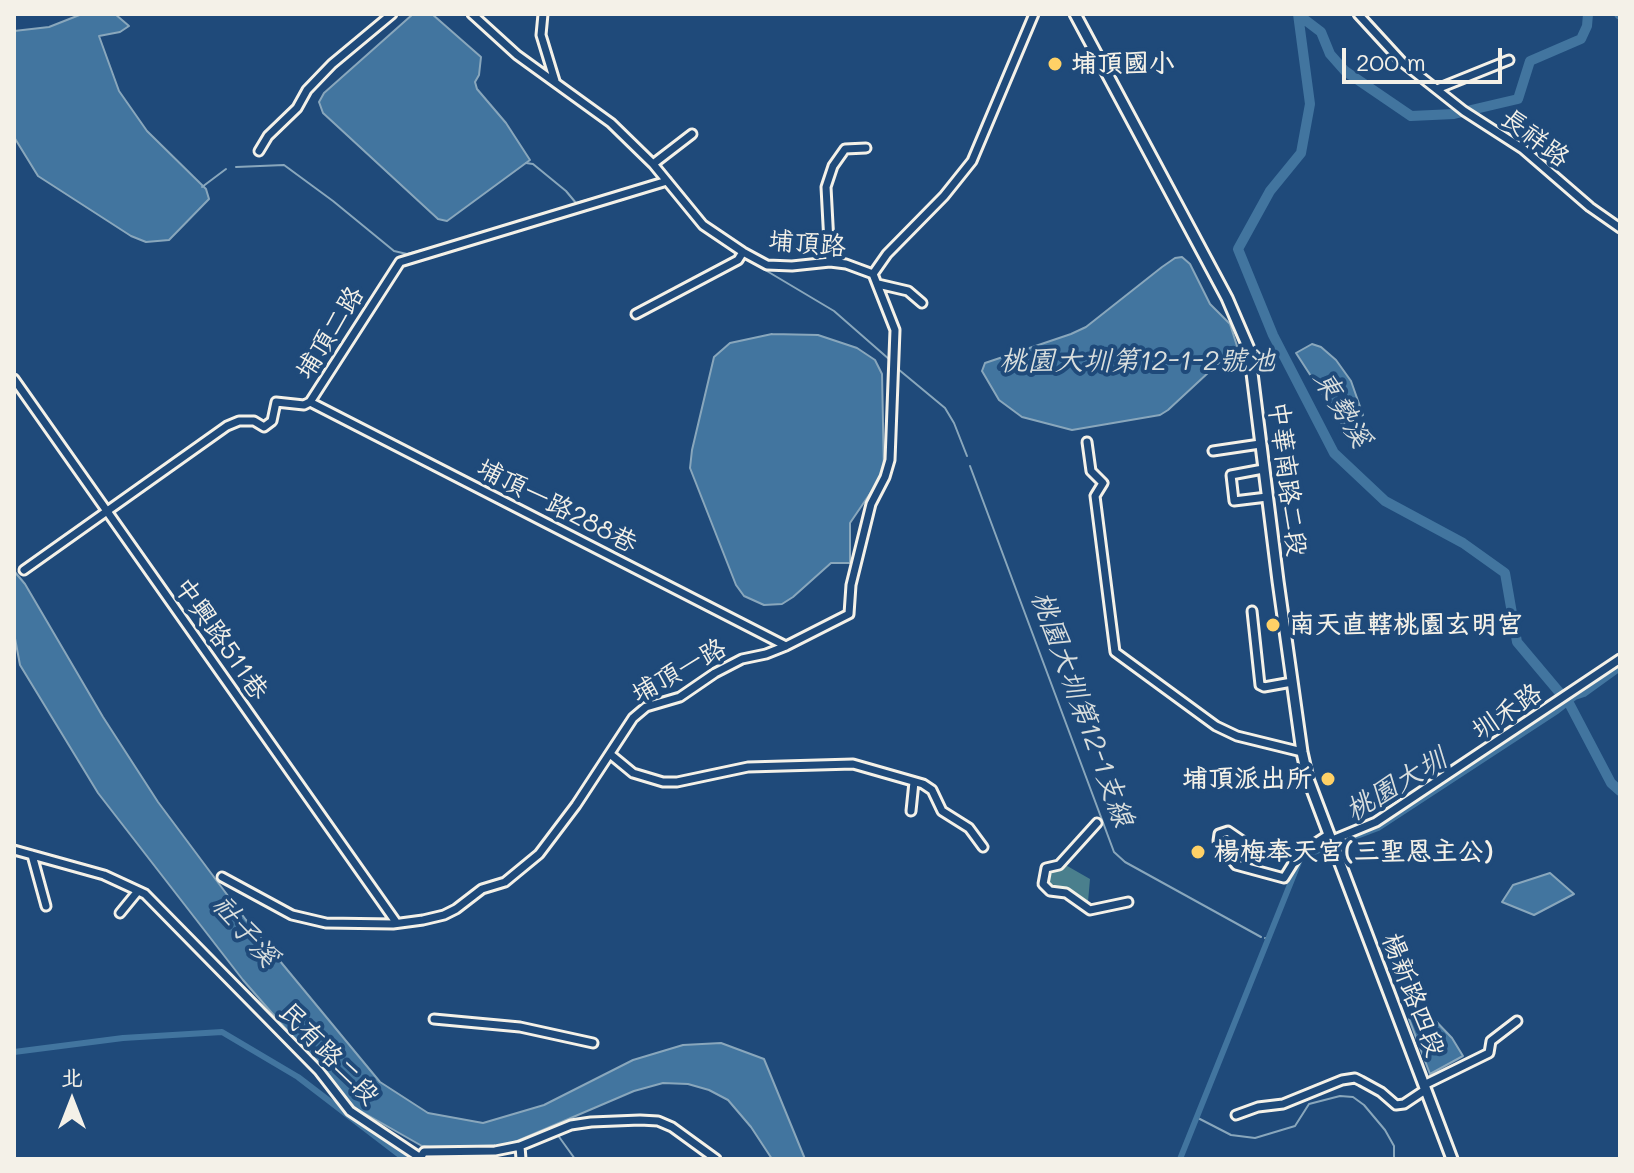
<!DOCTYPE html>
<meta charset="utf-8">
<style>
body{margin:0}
#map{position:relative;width:1634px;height:1173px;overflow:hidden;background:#1f4a7a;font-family:Mali,"LXGW WenKai TC",sans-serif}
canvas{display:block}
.frame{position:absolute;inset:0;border:16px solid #f4f1e8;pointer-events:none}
.north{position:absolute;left:32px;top:1061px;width:80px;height:80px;-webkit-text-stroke:6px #1f4a7a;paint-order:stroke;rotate:0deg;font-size:22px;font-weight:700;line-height:32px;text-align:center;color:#f4f1e8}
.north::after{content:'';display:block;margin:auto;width:28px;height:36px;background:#f4f1e8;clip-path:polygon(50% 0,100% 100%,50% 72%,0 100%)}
.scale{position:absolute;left:1342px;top:48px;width:160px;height:36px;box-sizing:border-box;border:4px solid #f4f1e8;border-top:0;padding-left:10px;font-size:24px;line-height:28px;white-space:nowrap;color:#f4f1e8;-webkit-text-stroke:6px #1f4a7a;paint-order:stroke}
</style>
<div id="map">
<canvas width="1634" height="1173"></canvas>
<div class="frame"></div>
<div class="north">北</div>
<div class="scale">200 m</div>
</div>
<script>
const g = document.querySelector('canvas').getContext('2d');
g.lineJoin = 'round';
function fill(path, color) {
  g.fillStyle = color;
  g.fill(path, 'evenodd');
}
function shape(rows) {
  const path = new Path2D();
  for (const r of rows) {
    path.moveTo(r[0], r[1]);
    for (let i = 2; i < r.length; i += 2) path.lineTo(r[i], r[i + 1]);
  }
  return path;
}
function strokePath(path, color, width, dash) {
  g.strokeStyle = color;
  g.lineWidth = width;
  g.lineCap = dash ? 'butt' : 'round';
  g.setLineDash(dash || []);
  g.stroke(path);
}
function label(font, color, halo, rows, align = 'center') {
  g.font = font + ' Mali,"LXGW WenKai TC",sans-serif';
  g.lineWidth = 8;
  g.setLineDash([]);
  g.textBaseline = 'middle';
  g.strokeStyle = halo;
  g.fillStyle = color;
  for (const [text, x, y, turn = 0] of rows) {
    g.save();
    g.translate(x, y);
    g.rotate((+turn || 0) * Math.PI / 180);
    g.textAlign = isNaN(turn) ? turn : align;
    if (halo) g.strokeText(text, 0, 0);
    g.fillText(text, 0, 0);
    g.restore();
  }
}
const green = shape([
 [1062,863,1090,879,1088,902,1073,892,1047,885,1046,878,1050,868]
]);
const water = shape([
 [82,14,115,14,129,26,120,32,99,36,119,91,147,131,206,189,209,199,169,240,146,242,131,236,38,176,14,137,14,31,49,27,82,14],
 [413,14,432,14,481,57,479,75,475,82,477,89,506,123,530,160,447,221,438,219,323,113,319,102,324,93,413,14],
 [1182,257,1190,264,1210,304,1230,324,1237,346,1168,410,1160,415,1072,430,1022,417,999,400,982,371,985,363,1071,334,1086,327,1162,267,1175,258,1182,257],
 [772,334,818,335,857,348,875,360,882,374,884,473,850,523,850,563,831,563,793,597,782,604,764,605,744,596,736,585,690,468,692,450,714,357,730,343,772,334],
 [1312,344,1321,347,1336,360,1351,381,1363,415,1342,424,1296,353,1312,344],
 [14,571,25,584,103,717,158,802,246,920,380,1082,428,1113,483,1123,544,1105,633,1060,683,1045,721,1043,764,1059,805,1159,772,1159,751,1127,728,1100,709,1090,688,1084,663,1083,634,1091,503,1147,460,1151,422,1146,355,1108,243,980,98,793,20,665,14,633,14,571],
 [1550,873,1574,894,1534,915,1502,902,1513,885,1550,873],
 [1414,1014,1430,1015,1452,1038,1463,1056,1430,1074,1409,1019,1414,1014]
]);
const stream = shape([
 [526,163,533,164,566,191,576,203,660,180],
 [236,167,284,165,333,201,394,251,407,254,434,247],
 [666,186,699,228,737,253],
 [202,187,226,169],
 [439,246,487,232],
 [745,258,834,311,890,360],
 [898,369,945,408,954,423,967,456],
 [970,466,1114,852,1125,862,1261,937],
 [1265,938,1267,939],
 [1196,1117,1231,1135,1255,1138,1295,1126,1309,1104,1340,1096,1353,1097,1364,1105,1385,1130,1394,1146,1394,1159],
 [557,1134,575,1159]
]);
const canal = shape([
 [14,1052,123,1038,222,1032,298,1077,405,1159],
 [1180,1159,1301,857,1378,828,1557,711,1575,697,1584,694,1620,668]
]);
const river = shape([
 [1298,14,1310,104,1301,153,1270,191,1238,249,1273,335,1334,453,1385,501,1463,543,1505,573,1517,642,1570,705,1611,783,1620,791],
 [1619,14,1620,15],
 [1300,16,1321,32,1330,54,1345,71,1411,116,1454,114,1518,99,1530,61,1581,39,1587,26,1588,14]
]);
const minor = shape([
 [472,14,517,55,611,123,653,164,703,225,743,252,767,265,792,266,830,262,846,264,873,274],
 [543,14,541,35,555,81],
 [1358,14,1402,62,1464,111,1523,149,1590,207,1620,228],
 [1437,89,1509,60],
 [259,151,268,136,297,108,307,90,332,64,392,14],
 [653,164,692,134],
 [830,262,826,187,833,166,845,149,866,148],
 [873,274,887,254,944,196,972,161,1034,14],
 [878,284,908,291,922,303],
 [636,314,738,260,743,252],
 [14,379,396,922],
 [310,402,786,646],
 [1087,442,1091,471,1103,483,1095,496,1115,652,1216,726,1237,736,1302,752],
 [1213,451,1260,444],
 [1263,469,1231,475,1234,501,1267,497],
 [24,570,227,426,239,421,254,421,264,427,272,421,276,402,304,405,310,402,400,262,667,181],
 [1252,611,1260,685,1264,687,1292,682],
 [610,754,633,773,663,782,677,782,748,767,853,764,923,784,932,790,942,811,969,828,983,847],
 [911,811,914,782],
 [1097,823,1059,865,1046,868,1043,884,1050,891,1066,893,1090,910,1128,902],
 [1330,841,1376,822,1620,659],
 [1244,842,1228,831,1219,834,1218,841,1236,865,1284,878,1299,854,1328,835],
 [14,850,104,875,145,894,319,1071,350,1111,422,1159],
 [32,855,46,906],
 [222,877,292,915,326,923,393,924,423,920,444,915,456,909,482,889,505,882,539,854,576,805,633,718,646,707,680,697,715,673,742,659,766,654,786,646,849,614,851,585,871,504,885,477,890,460,895,330,873,274],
 [120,913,138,891],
 [434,1019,520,1027,593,1043],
 [1424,1085,1489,1053,1491,1041,1517,1021],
 [1236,1115,1258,1107,1283,1104,1342,1080,1355,1078,1361,1081,1381,1092,1396,1105,1404,1104,1425,1090],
 [520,1146,521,1159],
 [420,1158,424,1152,495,1151,520,1146,571,1125,591,1122,640,1120,658,1121,672,1127,716,1159]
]);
const major = shape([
 [1075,14,1227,298,1249,349,1278,581,1302,752,1308,779,1452,1159]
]);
const markers = [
 [1055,64,8,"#ffd166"],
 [1273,625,8,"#ffd166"],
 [1328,779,8,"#ffd166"],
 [1198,852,8,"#ffd166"]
];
const poiNames = [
 ["埔頂國小",1071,64],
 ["南天直轄桃園玄明宮",1289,625],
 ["埔頂派出所",1312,779,"right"],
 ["楊梅奉天宮(三聖恩主公)",1214,852]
];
const streetNames = [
 ["長祥路",1535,138,37],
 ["埔頂路",807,244,5],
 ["埔頂二路",330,333,-58],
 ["中華南路二段",1287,479,83],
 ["埔頂一路288巷",557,506,27],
 ["中興路511巷",221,639,55],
 ["埔頂一路",679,671,-29],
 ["圳禾路",1507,712,-34],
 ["楊新路四段",1413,995,69],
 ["民有路二段",329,1054,46]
];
const waterNames = [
 ["桃園大圳第12-1-2號池",1137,361],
 ["東勢溪",1342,409,59],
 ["桃園大圳第12-1支線",1082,709,70],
 ["桃園大圳",1396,785,-31],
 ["社子溪",245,931,49]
];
fill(green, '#4a7f8d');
fill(water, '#42759f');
strokePath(water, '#89a7bc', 2);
strokePath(stream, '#89a7bc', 2);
strokePath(canal, '#42759f', 6);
strokePath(river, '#42759f', 10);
strokePath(minor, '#f4f1e8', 13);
strokePath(major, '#f4f1e8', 15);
strokePath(minor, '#1f4a7a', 7);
strokePath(major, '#1f4a7a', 9);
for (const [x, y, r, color] of markers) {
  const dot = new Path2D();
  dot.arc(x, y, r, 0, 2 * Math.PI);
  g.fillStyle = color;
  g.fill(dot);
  strokePath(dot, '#1f4a7a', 3);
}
label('bold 26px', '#f4f1e8', '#1f4a7a', poiNames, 'left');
label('26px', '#f4f1e8', '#1f4a7a', streetNames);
label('italic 28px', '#d9dedd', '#1f4a7a', waterNames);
</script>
